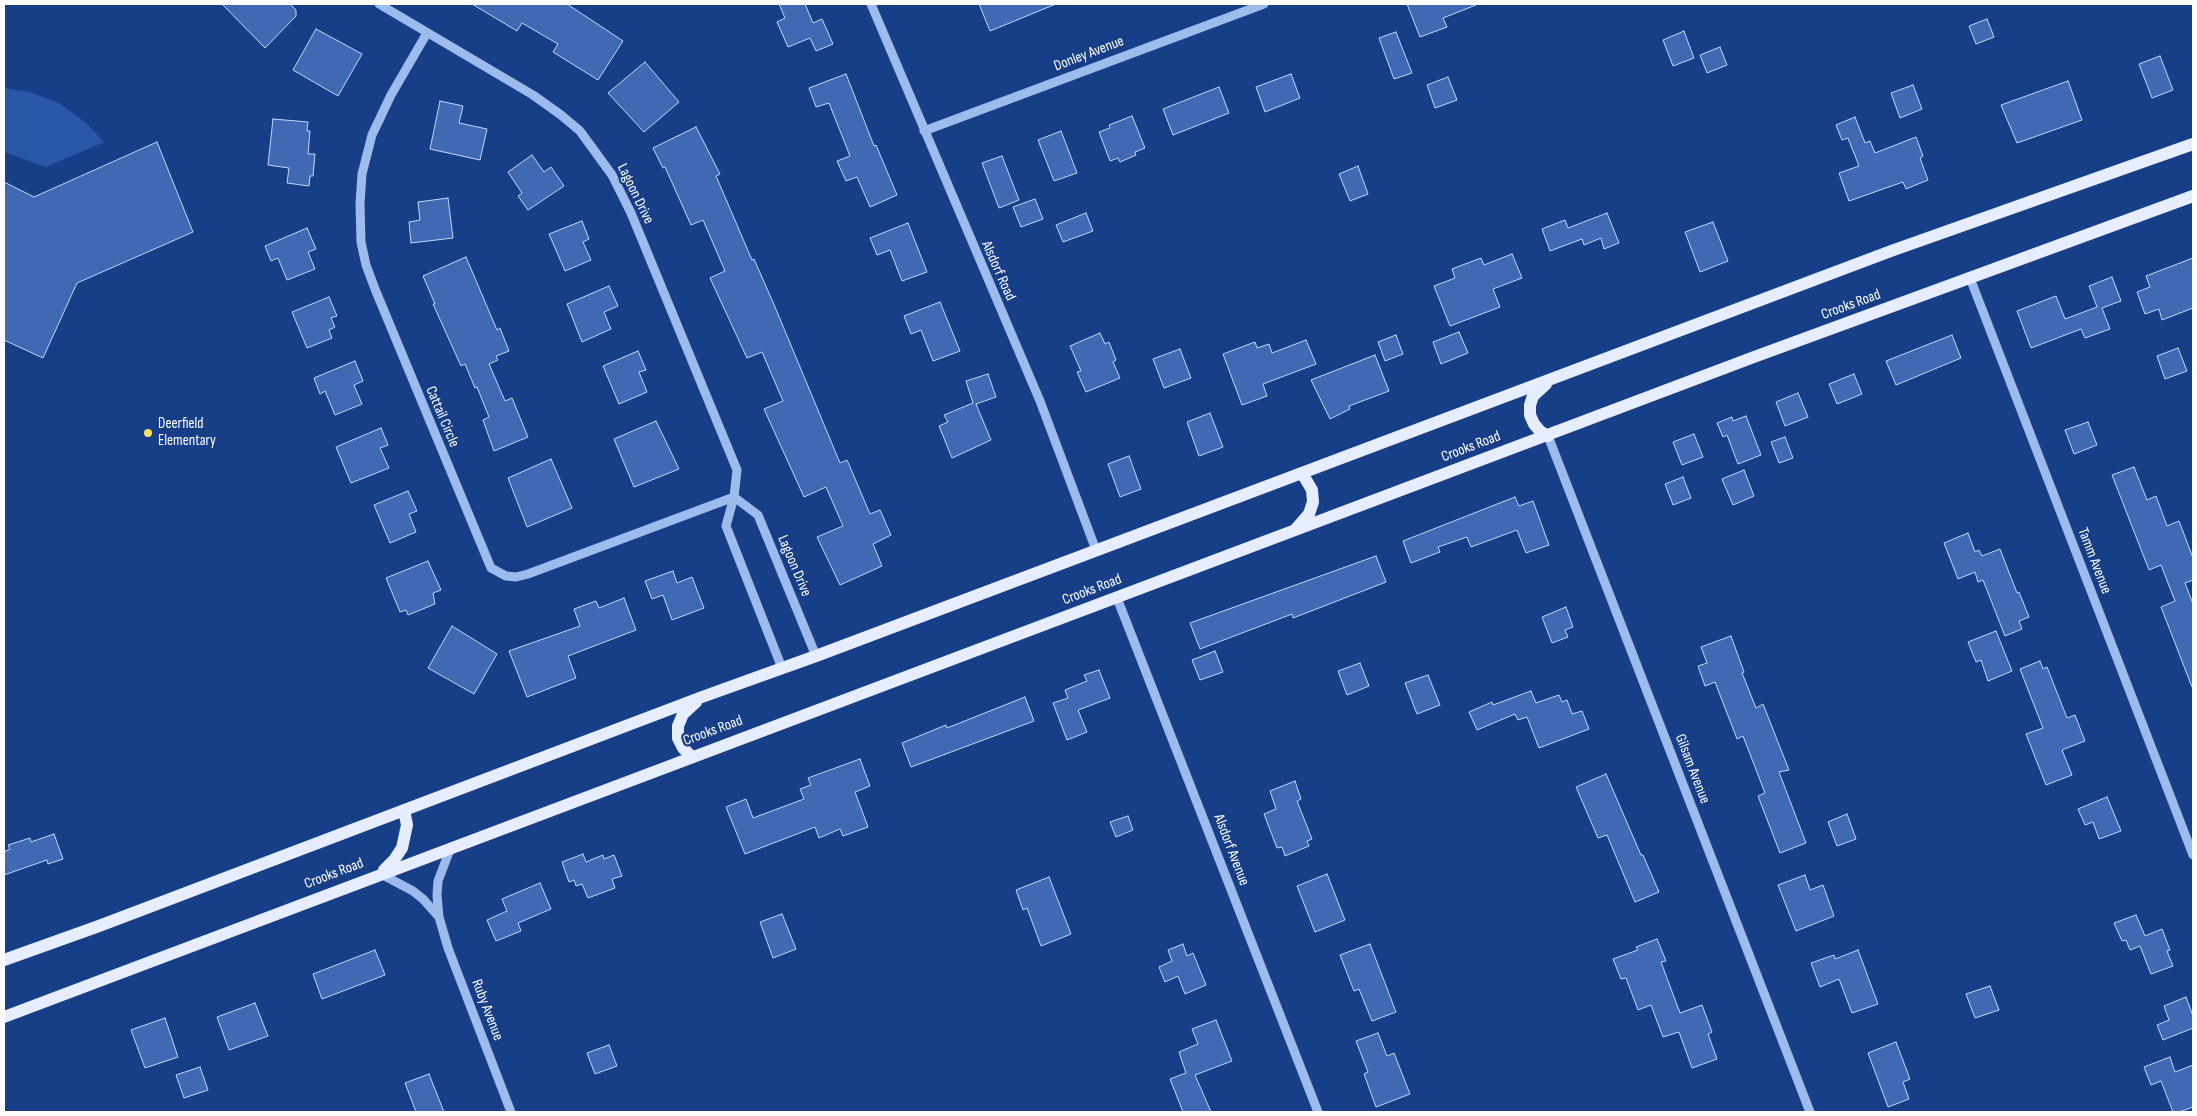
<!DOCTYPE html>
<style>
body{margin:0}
#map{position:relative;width:2197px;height:1116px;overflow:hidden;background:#173f88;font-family:"Sofia Sans Condensed",sans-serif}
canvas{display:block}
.frame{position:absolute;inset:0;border:5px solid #fff;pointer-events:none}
</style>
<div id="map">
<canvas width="2197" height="1116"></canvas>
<div class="frame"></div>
</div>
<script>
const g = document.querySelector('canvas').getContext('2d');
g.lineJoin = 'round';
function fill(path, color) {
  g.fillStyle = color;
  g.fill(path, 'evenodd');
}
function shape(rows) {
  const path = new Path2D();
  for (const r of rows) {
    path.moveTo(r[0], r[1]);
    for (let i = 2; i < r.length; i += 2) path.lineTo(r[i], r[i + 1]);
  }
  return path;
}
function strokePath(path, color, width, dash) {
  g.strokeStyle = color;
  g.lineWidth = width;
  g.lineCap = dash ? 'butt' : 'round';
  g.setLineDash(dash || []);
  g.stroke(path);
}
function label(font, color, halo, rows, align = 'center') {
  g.font = font + ' "Sofia Sans Condensed",sans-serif';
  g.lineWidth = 4.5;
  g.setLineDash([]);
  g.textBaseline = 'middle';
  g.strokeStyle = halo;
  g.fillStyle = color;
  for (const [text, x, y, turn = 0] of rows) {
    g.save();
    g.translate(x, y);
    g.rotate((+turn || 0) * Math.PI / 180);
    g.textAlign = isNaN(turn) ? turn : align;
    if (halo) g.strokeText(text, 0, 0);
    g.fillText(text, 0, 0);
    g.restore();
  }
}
const green = shape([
 [4,88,29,92,59,103,85,122,104,142,46,167,4,152]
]);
const building = shape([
 [222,4,290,4,296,10,296,16,265,48,222,4],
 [472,4,567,4,623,41,598,80,553,52,558,44,522,23,517,31,472,4],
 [779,4,805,4,813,23,822,19,833,44,816,51,810,38,788,47,777,22,785,18,779,4],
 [979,4,1056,4,990,31,979,4],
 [1407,4,1476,4,1476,5,1443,18,1447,27,1420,37,1407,4],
 [1987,19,1994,37,1976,44,1969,26,1987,19],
 [316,29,362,54,338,96,293,70,316,29],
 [1684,31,1694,58,1673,66,1663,40,1684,31],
 [1396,32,1412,73,1394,79,1379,38,1396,32],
 [1720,47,1727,65,1707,73,1700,55,1720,47],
 [2160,56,2173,90,2152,98,2139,64,2160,56],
 [645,62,679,102,644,132,608,93,645,62],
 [846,74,874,146,876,145,897,195,870,207,857,177,846,181,837,161,850,156,829,103,816,107,809,88,846,74],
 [1291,74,1300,98,1265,112,1256,87,1291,74],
 [1448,77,1457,100,1435,108,1427,85,1448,77],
 [2068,81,2082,120,2017,143,2001,105,2068,81],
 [1913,85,1922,109,1900,118,1891,93,1913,85],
 [1219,87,1229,113,1173,135,1163,109,1219,87],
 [440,101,463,106,459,123,487,129,480,160,430,149,440,101],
 [1132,116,1145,148,1135,152,1136,155,1120,162,1118,158,1110,161,1099,132,1110,128,1109,125,1132,116],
 [1855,117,1865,143,1870,141,1875,153,1916,137,1923,156,1920,158,1928,180,1906,189,1903,182,1849,201,1839,173,1859,166,1848,138,1842,140,1836,125,1855,117],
 [273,119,308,122,307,131,310,131,308,154,315,154,313,176,310,176,309,186,287,183,289,168,268,165,273,119],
 [696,127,720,174,716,176,752,260,754,259,775,307,840,463,847,460,870,514,880,510,891,535,873,544,882,566,840,585,817,537,843,526,826,487,804,497,764,409,783,401,762,352,747,358,710,278,725,271,703,220,691,225,665,167,663,168,653,148,696,127],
 [1061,131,1077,173,1054,181,1038,140,1061,131],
 [157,142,193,232,77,283,43,358,4,340,4,182,34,197,157,142],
 [532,155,544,172,551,167,564,186,528,210,518,196,522,193,508,172,532,155],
 [1002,156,1019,200,999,208,982,163,1002,156],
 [1358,166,1368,194,1350,201,1339,174,1358,166],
 [448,198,453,238,411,243,409,222,420,220,418,202,448,198],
 [1035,199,1043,219,1021,227,1013,207,1035,199],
 [1086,213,1093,231,1063,242,1056,225,1086,213],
 [1607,213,1619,243,1604,249,1601,238,1584,245,1582,239,1550,251,1542,229,1565,220,1568,228,1607,213],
 [582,221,589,239,583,242,591,260,565,271,549,234,582,221],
 [1713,222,1728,261,1700,272,1685,232,1713,222],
 [908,223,927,272,902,281,890,250,877,255,870,238,908,223],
 [307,228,316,249,308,252,315,269,287,280,278,258,271,261,265,246,307,228],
 [1512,254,1522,278,1493,289,1500,307,1450,326,1434,286,1455,278,1452,269,1481,258,1484,265,1512,254],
 [466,257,497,330,500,328,509,351,496,356,498,360,489,364,505,401,512,398,528,437,494,451,483,420,489,417,477,387,475,388,465,364,461,366,433,304,435,304,423,276,466,257],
 [2193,258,2193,308,2162,320,2159,309,2145,314,2137,292,2150,287,2146,276,2193,258],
 [2112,277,2121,301,2102,308,2110,329,2085,338,2081,329,2031,348,2017,311,2056,296,2065,319,2097,307,2089,286,2112,277],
 [609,286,618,306,604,312,611,329,582,342,567,304,609,286],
 [329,297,337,316,331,318,335,327,329,330,332,338,307,348,292,312,329,297],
 [940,302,960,351,933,361,921,330,911,334,904,316,940,302],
 [1459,332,1468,353,1441,364,1433,342,1459,332],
 [1100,333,1105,344,1109,342,1116,360,1113,362,1120,378,1086,392,1077,372,1081,371,1070,346,1100,333],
 [1396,335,1403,354,1385,361,1378,342,1396,335],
 [1952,335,1961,358,1896,385,1886,361,1952,335],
 [1306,340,1316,364,1263,384,1267,396,1242,405,1223,354,1255,342,1257,348,1269,344,1272,353,1306,340],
 [2178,348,2187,371,2165,379,2157,356,2178,348],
 [1180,349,1191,378,1164,388,1153,359,1180,349],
 [638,351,646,370,639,372,647,392,619,404,603,366,638,351],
 [1375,355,1389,391,1349,406,1350,409,1330,419,1311,380,1375,355],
 [355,361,363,381,354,385,362,404,335,415,325,391,320,394,314,378,355,361],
 [988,374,996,397,976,404,991,440,952,458,939,426,948,422,944,415,973,403,966,381,988,374],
 [1854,374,1862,394,1837,404,1829,384,1854,374],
 [1798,393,1808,417,1785,426,1776,402,1798,393],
 [1210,413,1223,447,1199,456,1187,422,1210,413],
 [1746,416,1761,455,1738,464,1727,435,1723,437,1717,423,1732,417,1733,421,1746,416],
 [656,421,679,469,634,487,614,439,656,421],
 [2088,422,2097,445,2074,454,2065,430,2088,422],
 [381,428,388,445,380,448,389,468,351,483,336,447,381,428],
 [1694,434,1703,457,1682,465,1673,442,1694,434],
 [1785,437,1793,458,1779,463,1771,442,1785,437],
 [1129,456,1141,489,1120,497,1108,464,1129,456],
 [551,459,572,508,527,527,508,478,551,459],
 [2134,467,2147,500,2156,496,2167,526,2179,521,2193,558,2193,580,2185,583,2193,604,2193,687,2192,687,2161,607,2175,601,2161,565,2149,570,2112,475,2134,467],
 [1744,470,1754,496,1733,505,1722,479,1744,470],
 [1683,477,1691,498,1673,505,1665,484,1683,477],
 [408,491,417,511,409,514,416,532,390,543,374,505,408,491],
 [1515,497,1519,506,1533,501,1549,545,1526,553,1517,530,1471,547,1467,537,1438,547,1440,552,1411,563,1403,541,1515,497],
 [1968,533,1975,552,1979,550,1982,556,2000,549,2017,593,2019,592,2029,617,2019,621,2022,629,2005,636,1983,580,1978,582,1975,572,1958,579,1944,543,1968,533],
 [1376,556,1386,582,1293,618,1292,614,1200,649,1190,623,1376,556],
 [428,561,441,590,433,593,435,604,408,615,406,610,400,612,386,578,428,561],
 [673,571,677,583,692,577,704,608,672,620,663,595,652,599,645,581,673,571],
 [624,598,636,630,568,656,576,678,527,697,509,651,580,626,574,609,596,601,599,608,624,598],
 [1566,607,1573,627,1565,630,1568,637,1552,643,1542,617,1566,607],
 [452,626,497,654,474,694,428,668,452,626],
 [1996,631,2012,671,1988,681,1981,660,1976,662,1968,642,1996,631],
 [1731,636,1744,672,1742,673,1756,708,1763,704,1789,770,1779,772,1806,843,1780,853,1758,796,1765,793,1743,736,1737,739,1715,682,1705,686,1698,666,1707,663,1701,647,1731,636],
 [1215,651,1223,672,1200,680,1192,660,1215,651],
 [2040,661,2043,669,2047,667,2067,718,2075,715,2085,741,2062,750,2072,775,2046,785,2026,734,2043,728,2020,669,2040,661],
 [1360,663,1369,686,1347,695,1338,671,1360,663],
 [1099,670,1110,698,1078,710,1087,732,1067,740,1053,703,1068,698,1065,690,1087,681,1084,675,1099,670],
 [1428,675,1440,705,1417,714,1405,683,1428,675],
 [1531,691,1536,703,1559,695,1562,702,1567,700,1572,714,1582,711,1589,729,1539,748,1527,717,1518,720,1515,714,1477,730,1469,712,1492,702,1493,705,1531,691],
 [1025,697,1034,721,911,767,902,743,946,725,947,728,1025,697],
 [860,759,870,786,855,792,868,827,843,836,840,829,819,838,815,827,745,854,726,807,746,799,753,818,804,799,800,789,811,785,808,778,860,759],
 [1606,774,1641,855,1643,855,1659,892,1635,902,1607,835,1598,838,1576,787,1606,774],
 [1295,781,1301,799,1297,801,1312,839,1307,841,1309,846,1285,856,1282,847,1277,848,1264,814,1276,809,1270,791,1295,781],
 [2107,797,2121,831,2099,839,2093,822,2085,825,2078,809,2107,797],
 [1847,814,1856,839,1837,846,1828,822,1847,814],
 [1128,816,1133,830,1116,837,1110,822,1128,816],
 [54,834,63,859,48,864,47,860,4,875,4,852,10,849,8,845,30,838,31,842,54,834],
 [583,854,586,862,603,855,604,859,614,855,622,876,612,879,615,888,588,898,582,884,576,886,574,880,569,882,562,862,583,854],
 [1327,874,1345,920,1315,932,1297,886,1327,874],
 [1805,875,1810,890,1823,885,1834,916,1796,931,1778,885,1805,875],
 [1049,877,1071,934,1041,946,1027,908,1023,910,1016,890,1049,877],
 [540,883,551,909,518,923,521,931,496,941,487,920,507,911,502,899,540,883],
 [782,914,796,949,773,958,760,922,782,914],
 [2136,915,2145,936,2162,929,2170,950,2167,951,2173,966,2151,974,2140,946,2130,950,2126,940,2122,941,2114,923,2136,915],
 [1657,939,1666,961,1661,962,1680,1013,1702,1005,1712,1032,1708,1034,1717,1059,1692,1068,1679,1032,1663,1037,1651,1005,1638,1010,1626,978,1621,979,1613,959,1638,950,1636,947,1657,939],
 [1183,944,1187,956,1193,953,1206,985,1185,994,1178,976,1165,982,1159,967,1172,961,1168,950,1183,944],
 [1370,944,1396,1012,1372,1021,1359,989,1354,991,1340,955,1370,944],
 [375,950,385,975,322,999,313,974,375,950],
 [1858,950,1878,1004,1852,1013,1839,979,1820,987,1811,963,1834,955,1835,959,1858,950],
 [1990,986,1999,1010,1975,1018,1966,994,1990,986],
 [2186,997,2193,1016,2193,1028,2163,1040,2157,1025,2169,1020,2164,1006,2186,997],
 [255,1003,268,1036,229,1050,217,1017,255,1003],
 [165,1018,178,1057,145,1068,131,1030,165,1018],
 [1216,1020,1232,1061,1195,1075,1211,1112,1183,1112,1170,1079,1186,1073,1179,1052,1198,1044,1192,1029,1216,1020],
 [1378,1033,1387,1056,1394,1053,1410,1094,1376,1107,1364,1074,1368,1072,1356,1041,1378,1033],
 [1896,1042,1910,1079,1903,1082,1909,1099,1888,1107,1868,1053,1896,1042],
 [609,1045,617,1066,595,1074,587,1053,609,1045],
 [2170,1057,2175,1072,2193,1065,2193,1107,2179,1112,2173,1112,2161,1081,2151,1085,2144,1067,2170,1057],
 [200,1067,208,1090,184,1098,176,1075,200,1067],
 [429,1074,444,1112,416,1112,405,1083,429,1074]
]);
const minor = shape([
 [379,4,533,95,561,115,580,131,612,175,631,213,737,470,734,497,726,526,782,668],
 [871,4,1040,401,1096,550],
 [427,33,391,95,372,135,362,174,360,204,361,242,366,265,375,289,491,568,506,576,516,577,528,574,734,497],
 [924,131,1264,4],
 [1970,278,2193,855],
 [1548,436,1810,1112],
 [734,497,758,515,816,656],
 [1117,598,1318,1112],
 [451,847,438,881,437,895,439,917,448,948,511,1112],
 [381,874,413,891,423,899,439,917]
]);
const major = shape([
 [1546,384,1533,396,1530,405,1530,415,1534,424,1540,431,1548,436],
 [1295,530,1309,514,1313,502,1312,490,1302,473],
 [692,757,683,748,678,738,678,726,683,714,696,702],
 [384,870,394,860,402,848,407,825,404,810],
 [4,960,99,926,702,697,816,656,1891,251,2193,144],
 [4,1017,1754,357,2193,196]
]);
const markers = [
 [148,433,5,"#ffde5b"]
];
const streetNames = [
 ["Donley Avenue",1089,54,-21],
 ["Lagoon Drive",635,194,64],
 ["Alsdorf Road",998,271,66],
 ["Crooks Road",1851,305,-20],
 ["Cattail Circle",442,417,67],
 ["Crooks Road",1471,447,-21],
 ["Tamm Avenue",2094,561,69],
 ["Lagoon Drive",794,566,67],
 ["Crooks Road",1092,590,-21],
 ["Crooks Road",713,731,-20],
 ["Gilsam Avenue",1692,769,69],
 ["Alsdorf Avenue",1231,850,69],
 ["Crooks Road",334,874,-21],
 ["Ruby Avenue",487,1010,69]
];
const poiNames = [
 ["Deerfield",158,424],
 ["Elementary",158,441]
];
fill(green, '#2957a7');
fill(building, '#3f69b2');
strokePath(building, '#c4d8fa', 1);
strokePath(minor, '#9ebbee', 9);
strokePath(major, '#e5edff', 12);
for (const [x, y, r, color] of markers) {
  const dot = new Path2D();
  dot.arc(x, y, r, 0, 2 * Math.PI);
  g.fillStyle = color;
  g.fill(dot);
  strokePath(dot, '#173f88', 2);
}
label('15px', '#fff', '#173f88', streetNames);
label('15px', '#fff', '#173f88', poiNames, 'left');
</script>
